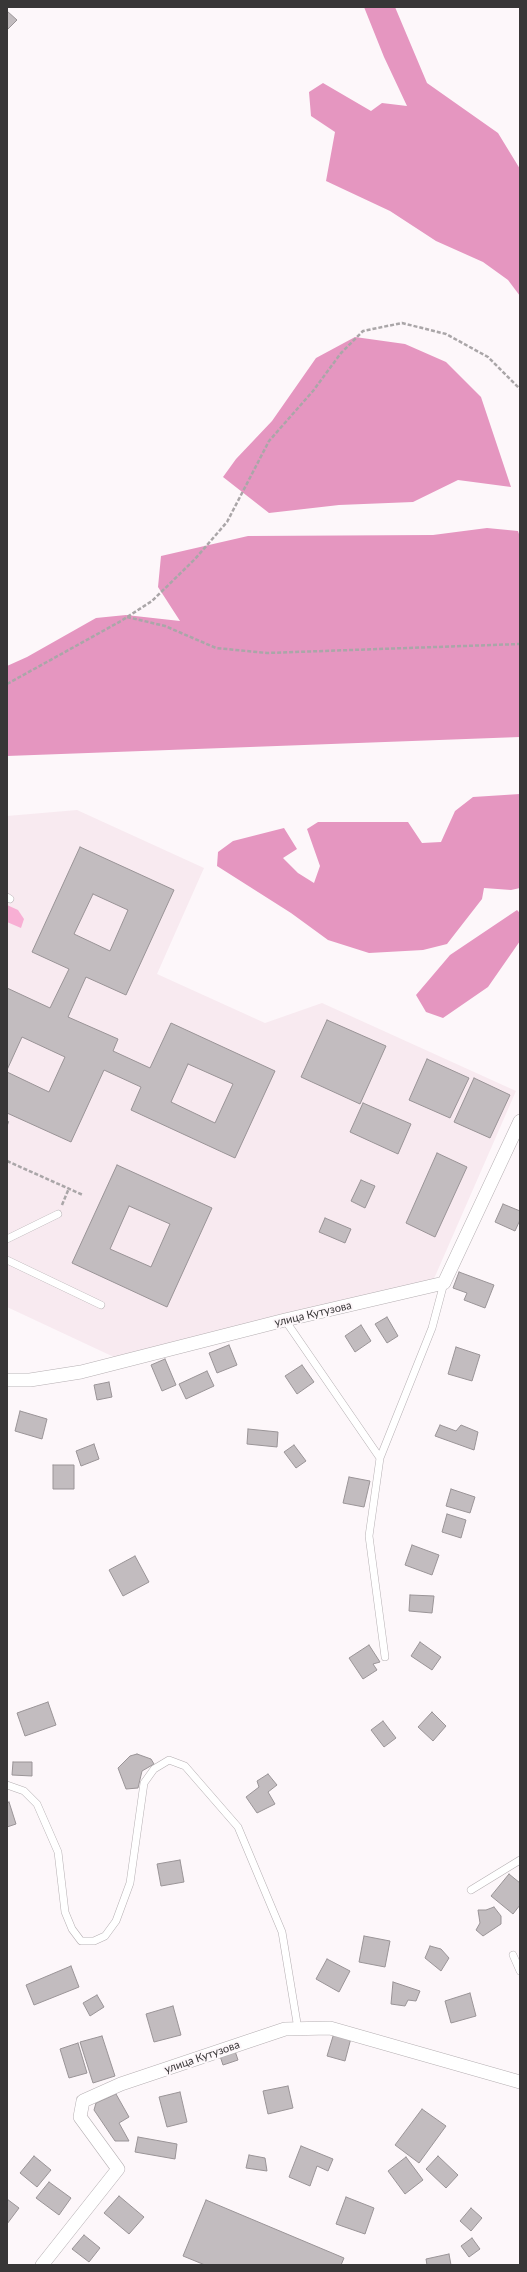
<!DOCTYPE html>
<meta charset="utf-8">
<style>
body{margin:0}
#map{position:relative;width:527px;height:2272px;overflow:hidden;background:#fdf7fa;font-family:Lato,sans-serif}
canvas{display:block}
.frame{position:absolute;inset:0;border:8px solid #383637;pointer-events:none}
</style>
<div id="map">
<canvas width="527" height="2272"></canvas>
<div class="frame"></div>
</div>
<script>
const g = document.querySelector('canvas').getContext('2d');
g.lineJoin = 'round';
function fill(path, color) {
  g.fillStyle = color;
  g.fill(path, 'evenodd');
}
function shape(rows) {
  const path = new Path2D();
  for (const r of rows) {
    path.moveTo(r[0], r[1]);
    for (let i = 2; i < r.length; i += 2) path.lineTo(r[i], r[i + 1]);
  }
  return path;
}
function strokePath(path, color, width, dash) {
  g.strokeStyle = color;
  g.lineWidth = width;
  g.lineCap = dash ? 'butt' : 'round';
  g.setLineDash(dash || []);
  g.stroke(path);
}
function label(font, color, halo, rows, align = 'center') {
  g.font = font + ' Lato,sans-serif';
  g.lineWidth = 4;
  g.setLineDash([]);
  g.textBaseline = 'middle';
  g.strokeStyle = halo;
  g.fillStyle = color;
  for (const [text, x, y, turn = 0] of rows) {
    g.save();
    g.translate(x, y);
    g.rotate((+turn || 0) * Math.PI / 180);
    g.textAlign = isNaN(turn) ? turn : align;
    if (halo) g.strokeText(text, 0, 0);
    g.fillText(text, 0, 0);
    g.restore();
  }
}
const built = shape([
 [77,810,204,868,157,974,265,1023,322,1003,516,1091,433,1281,116,1358,7,1307,7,816]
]);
const green = shape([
 [7,905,18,910,24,919,21,928,7,922]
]);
const forest = shape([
 [364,7,395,7,427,83,498,133,520,169,520,296,508,280,483,262,436,241,390,211,326,181,335,132,311,116,309,92,323,83,371,111,382,103,407,106,384,57],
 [355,337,405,344,446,362,481,397,511,487,458,480,413,502,339,505,269,513,223,477,236,459,272,421,316,358],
 [487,528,518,531,520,537,520,737,7,756,7,666,27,657,96,618,126,615,180,621,158,587,161,556,248,536,433,535],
 [520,794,520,888,511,890,484,888,482,899,447,944,423,950,369,953,328,940,291,913,217,866,218,852,233,841,284,828,297,849,283,858,298,873,314,883,320,866,307,829,318,822,408,822,422,843,441,842,455,811,473,797],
 [517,910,520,913,520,941,488,987,443,1018,426,1012,416,995,450,955]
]);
const building = shape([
 [7,11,17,20,7,30,7,11],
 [80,847,174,890,126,995,86,977,68,1017,118,1039,113,1051,150,1068,171,1023,275,1071,235,1158,131,1110,141,1087,104,1070,71,1142,7,1113,7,1072,49,1092,65,1057,22,1037,7,1070,7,988,50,1008,69,969,32,952,80,847],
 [93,894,128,910,110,951,74,934,93,894],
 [188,1064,233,1084,215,1123,171,1102,188,1064],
 [327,1020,386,1046,360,1104,301,1077,327,1020],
 [427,1059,469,1078,450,1118,409,1100,427,1059],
 [474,1078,510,1095,490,1138,454,1122,474,1078],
 [363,1103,411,1124,398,1154,350,1132,363,1103],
 [437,1153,467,1167,435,1237,406,1223,437,1153],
 [117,1165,212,1208,167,1307,72,1263,117,1165],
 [129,1206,170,1224,151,1267,110,1249,129,1206],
 [361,1180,375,1186,365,1208,351,1201,361,1180],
 [503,1204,520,1211,520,1220,515,1231,495,1222,503,1204],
 [325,1218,351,1229,345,1243,319,1232,325,1218],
 [459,1272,494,1285,485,1308,464,1300,467,1293,453,1288,459,1272],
 [387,1317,398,1336,387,1343,375,1324,387,1317],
 [361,1325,371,1341,355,1352,345,1336,361,1325],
 [229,1345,237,1365,217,1373,209,1353,229,1345],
 [456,1347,480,1355,472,1381,448,1374,456,1347],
 [165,1359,176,1385,162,1391,151,1365,165,1359],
 [302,1365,314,1382,297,1394,285,1376,302,1365],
 [207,1371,214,1386,186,1399,179,1384,207,1371],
 [109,1382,112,1397,97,1400,94,1385,109,1382],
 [20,1411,47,1419,42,1439,15,1431,20,1411],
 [440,1425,456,1431,461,1425,478,1432,474,1450,435,1436,440,1425],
 [248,1429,278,1432,277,1447,247,1444,248,1429],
 [94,1444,99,1459,81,1466,76,1451,94,1444],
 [294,1445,306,1461,296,1468,284,1452,294,1445],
 [53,1465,74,1465,74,1489,53,1489,53,1465],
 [349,1477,370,1481,364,1507,343,1503,349,1477],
 [451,1489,475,1497,470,1513,446,1506,451,1489],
 [447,1514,466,1520,461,1538,442,1532,447,1514],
 [412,1545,439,1555,432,1575,405,1565,412,1545],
 [135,1556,149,1582,123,1596,109,1570,135,1556],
 [410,1595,434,1596,432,1613,409,1611,410,1595],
 [420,1642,441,1657,432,1670,411,1656,420,1642],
 [369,1645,380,1662,373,1664,377,1670,363,1679,349,1658,369,1645],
 [48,1702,56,1725,25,1736,17,1713,48,1702],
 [432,1712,446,1726,433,1741,418,1727,432,1712],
 [383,1721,396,1738,384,1747,371,1730,383,1721],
 [137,1754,151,1759,154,1764,142,1771,138,1788,126,1789,118,1768,130,1756,137,1754],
 [13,1762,32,1762,32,1776,12,1775,13,1762],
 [268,1774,277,1785,268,1792,275,1804,257,1813,246,1797,259,1787,257,1781,268,1774],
 [9,1802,16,1824,7,1827,7,1803,9,1802],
 [180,1860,184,1882,161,1886,157,1864,180,1860],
 [509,1874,520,1883,520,1905,513,1914,491,1896,509,1874],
 [494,1907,501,1916,501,1924,483,1936,476,1930,480,1923,478,1910,486,1910,494,1907],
 [364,1936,390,1941,385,1967,359,1962,364,1936],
 [430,1946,441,1949,449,1958,441,1971,425,1958,430,1946],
 [327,1959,350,1971,339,1992,316,1979,327,1959],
 [71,1966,79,1987,34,2005,26,1985,71,1966],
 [393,1982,420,1991,416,2001,408,2000,405,2006,391,2004,393,1982],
 [470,1993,476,2016,451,2023,445,2001,470,1993],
 [97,1995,104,2007,90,2016,83,2003,97,1995],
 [173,2006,181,2035,154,2042,146,2014,173,2006],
 [334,2033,351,2038,345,2061,327,2056,334,2033],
 [102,2036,115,2076,93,2083,80,2042,102,2036],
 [78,2043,87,2073,69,2078,60,2049,78,2043],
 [235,2051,238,2060,223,2065,220,2056,235,2051],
 [288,2086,293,2108,268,2114,263,2091,288,2086],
 [180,2092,187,2122,167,2127,159,2097,180,2092],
 [116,2094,129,2117,119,2123,129,2141,115,2141,94,2110,96,2103,116,2094],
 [422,2109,446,2126,419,2163,395,2145,422,2109],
 [138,2137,177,2144,175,2159,135,2152,138,2137],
 [301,2146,333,2159,328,2171,317,2166,310,2186,289,2177,301,2146],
 [249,2155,265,2158,267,2171,246,2168,249,2155],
 [34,2156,51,2170,37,2187,20,2173,34,2156],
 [438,2156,458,2175,446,2188,426,2169,438,2156],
 [406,2157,423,2180,405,2194,388,2171,406,2157],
 [49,2182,71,2198,59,2215,36,2198,49,2182],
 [119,2196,144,2217,129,2234,104,2213,119,2196],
 [346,2197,374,2208,365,2234,336,2224,346,2197],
 [7,2199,19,2208,7,2224,7,2199],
 [206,2200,344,2258,341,2265,205,2265,183,2256,206,2200],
 [471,2208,482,2218,471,2231,460,2221,471,2208],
 [84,2235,100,2248,89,2262,72,2249,84,2235],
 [472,2238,480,2249,469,2257,461,2246,472,2238],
 [449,2254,451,2265,427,2265,426,2259,449,2254]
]);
const path = shape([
 [127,617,165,626,216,648,267,653,520,644],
 [7,684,121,621,152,601,195,559,227,522,269,441,313,391,341,353,363,331,402,323,446,334,488,357,520,389],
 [7,1124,8,1121],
 [7,1161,83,1195],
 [62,1205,69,1188]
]);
const lane = shape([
 [7,897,10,899],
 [7,1239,58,1214],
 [7,1260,101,1305],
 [285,1320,380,1458,369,1536,385,1657],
 [380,1458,432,1328,444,1283],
 [7,1785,24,1791,37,1804,58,1852,65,1912,72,1929,81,1941,94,1941,105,1936,116,1921,130,1883,144,1783,154,1769,169,1760,185,1766,238,1827,282,1932,298,2029],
 [471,1890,520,1860],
 [513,1955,520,1971]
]);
const street = shape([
 [7,1380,30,1380,81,1372,285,1320,444,1283,520,1121],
 [42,2265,118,2169,80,2117,83,2101,121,2084,285,2029,330,2028,520,2082]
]);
const streetNames = [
 ["улица Кутузова",313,1314,-13],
 ["улица Кутузова",202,2057,-19]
];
fill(built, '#f8eaf0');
fill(green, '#f8afd4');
fill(forest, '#e596c0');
fill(building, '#c2bcbf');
strokePath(building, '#9a9497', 1);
strokePath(lane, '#b5afb2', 8);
strokePath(street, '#b5afb2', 14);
strokePath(path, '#aaa6a8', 2.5, [4, 2]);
strokePath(lane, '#fff', 7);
strokePath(street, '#fff', 13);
label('11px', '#383637', '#fdf7fa', streetNames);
</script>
